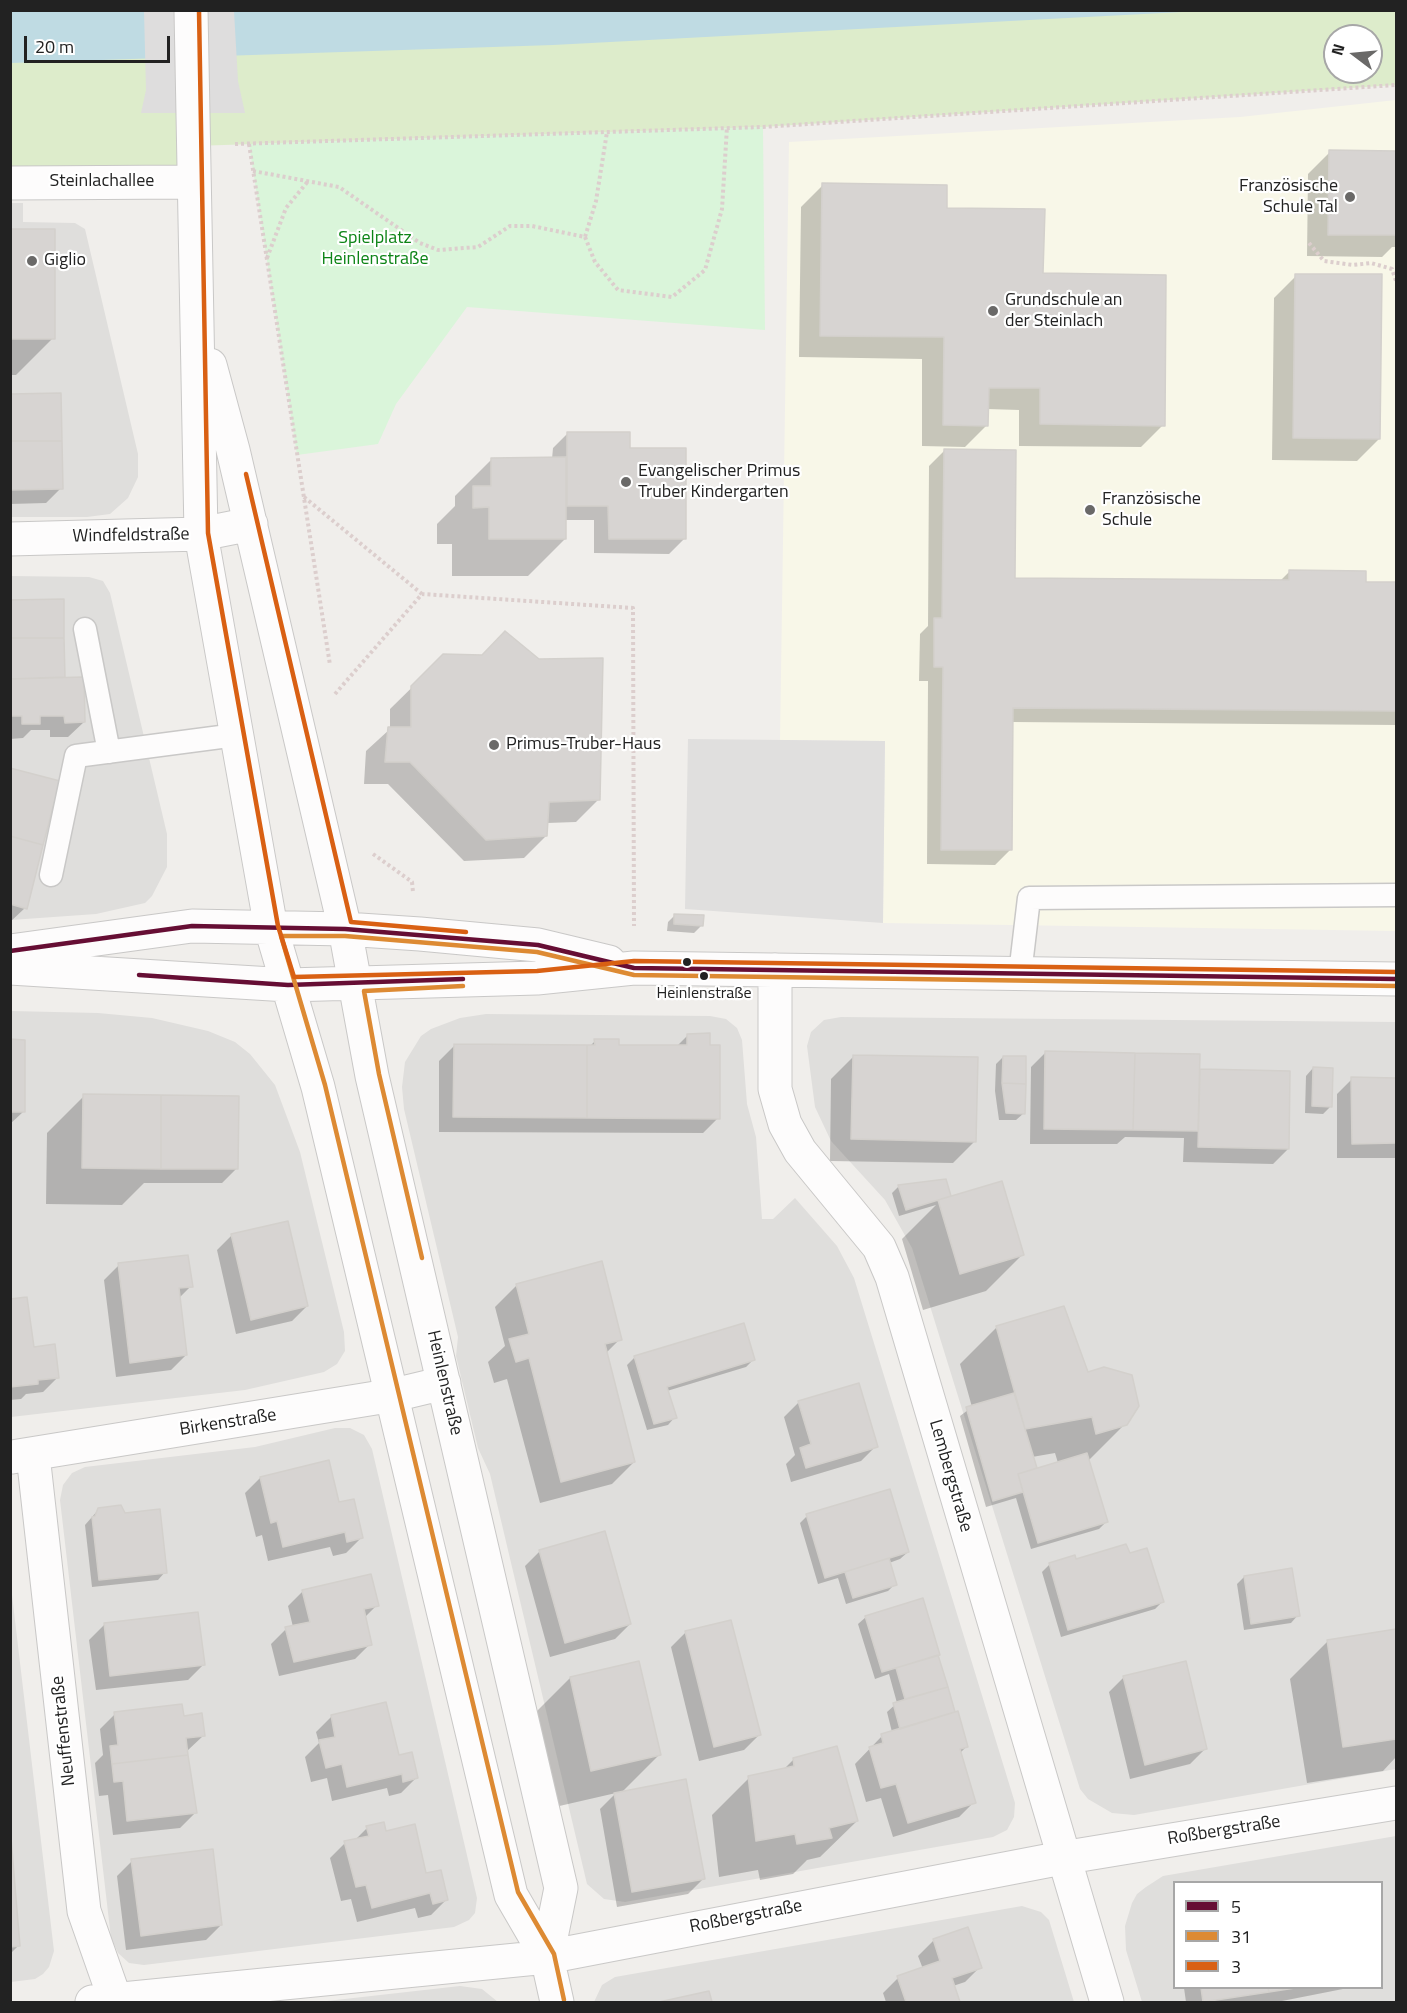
<!DOCTYPE html>
<meta charset="utf-8">
<style>
body{margin:0}
#map{position:relative;width:1407px;height:2013px;overflow:hidden;background:#f0eeeb;font-family:"Titillium Web",sans-serif}
canvas{display:block}
.frame{position:absolute;inset:0;border:12px solid #222;pointer-events:none}
.legend{position:absolute;left:1173px;top:1881px;width:210px;height:108px;box-sizing:border-box;background:#fff;border:2px solid #a7a7a7;margin:0;padding:8px 10px;list-style:none;font-size:18px;color:#222}
.legend li{display:flex;align-items:center;gap:12px;height:30px}
.legend b{width:30px;border:2px solid #a7a7a7}
.north{position:absolute;left:1323px;top:24px;width:60px;height:60px;box-sizing:border-box;background:#fff;border:2px solid #a7a7a7;border-radius:50%;rotate:286deg;font-size:16px;font-weight:700;line-height:24px;text-align:center;color:#222}
.north::after{content:'';display:block;margin:auto;width:21px;height:27px;background:#6a6968;clip-path:polygon(50% 0,100% 100%,50% 72%,0 100%)}
.scale{position:absolute;left:24px;top:36px;width:146px;height:27px;box-sizing:border-box;border:3px solid #222;border-top:0;padding-left:8px;font-size:18px;line-height:21px;white-space:nowrap;color:#222;-webkit-text-stroke:4px #fff;paint-order:stroke}
</style>
<div id="map">
<canvas width="1407" height="2013"></canvas>
<div class="frame"></div>
<ul class="legend">
<li><b style="height:8px;background:#660e34"></b>5</li>
<li><b style="height:8px;background:#dd8a33"></b>31</li>
<li><b style="height:8px;background:#d96013"></b>3</li>
</ul>
<div class="north">N</div>
<div class="scale">20 m</div>
</div>
<script>
const g = document.querySelector('canvas').getContext('2d');
g.lineJoin = 'round';
function fill(path, color) {
  g.fillStyle = color;
  g.fill(path, 'evenodd');
}
function shape(rows) {
  const path = new Path2D();
  for (const r of rows) {
    path.moveTo(r[0], r[1]);
    for (let i = 2; i < r.length; i += 2) path.lineTo(r[i], r[i + 1]);
  }
  return path;
}
function strokePath(path, color, width, dash) {
  g.strokeStyle = color;
  g.lineWidth = width;
  g.lineCap = dash ? 'butt' : 'round';
  g.setLineDash(dash || []);
  g.stroke(path);
}
function label(font, color, halo, rows, align = 'center') {
  g.font = font + ' "Titillium Web",sans-serif';
  g.lineWidth = 4.5;
  g.setLineDash([]);
  g.textBaseline = 'middle';
  g.strokeStyle = halo;
  g.fillStyle = color;
  for (const [text, x, y, turn = 0] of rows) {
    g.save();
    g.translate(x, y);
    g.rotate((+turn || 0) * Math.PI / 180);
    g.textAlign = isNaN(turn) ? turn : align;
    if (halo) g.strokeText(text, 0, 0);
    g.fillText(text, 0, 0);
    g.restore();
  }
}
const residential = shape([
 [10,203,23,203,23,222,75,223,85,229,138,454,138,477,128,498,110,514,87,517,11,517],
 [11,576,89,577,103,581,110,593,167,834,167,867,152,896,145,903,96,914,11,920],
 [11,1011,98,1013,152,1018,208,1031,235,1042,250,1054,275,1085,300,1152,344,1332,345,1351,337,1364,324,1372,245,1390,11,1417],
 [486,1014,710,1016,726,1019,737,1028,742,1040,747,1104,756,1137,762,1219,773,1219,795,1198,837,1246,854,1278,1015,1803,1014,1817,1007,1830,993,1837,625,1902,604,1899,587,1884,490,1474,478,1448,456,1356,458,1337,404,1109,402,1087,405,1062,421,1036,431,1029,460,1018],
 [841,1017,1396,1022,1396,1769,1134,1815,1112,1813,1088,1799,1080,1789,912,1248,885,1200,831,1141,815,1107,807,1046,811,1032,824,1020],
 [335,1428,350,1428,364,1435,372,1449,477,1898,475,1913,469,1920,454,1927,144,1965,129,1963,118,1953,111,1938,60,1500,63,1485,72,1473,85,1467,255,1447],
 [10,1578,54,1951,49,1967,43,1974,35,1979,11,1982],
 [1396,1836,1396,2002,1142,2002,1126,1950,1125,1926,1132,1903,1137,1894,1146,1887,1163,1876],
 [1174,1882,1382,1882,1382,1988,1174,1988],
 [1022,1906,1041,1912,1049,1920,1074,2002,594,2002,602,1985,615,1977],
 [460,1986,482,1989,498,2002,318,2002]
]);
const education = shape([
 [1396,100,1396,931,883,923,885,741,780,740,789,142,1240,117]
]);
const grass = shape([
 [10,11,1396,11,1396,85,763,127,194,146,194,182,11,183],
 [1335,36,1371,36,1371,72,1335,72]
]);
const park = shape([
 [763,127,765,330,467,307,396,404,378,444,297,455,249,144]
]);
const parking = shape([
 [688,739,885,741,883,923,685,909]
]);
const water = shape([
 [10,11,1201,11,553,45,11,63]
]);
const pier = shape([
 [144,11,234,11,238,81,245,113,141,113,146,90]
]);
const shadow = shape([
 [1330,152,1396,152,1396,247,1392,247,1382,257,1307,256,1308,174],
 [823,185,945,209,1163,425,1141,447,1019,446,1019,410,987,409,987,425,965,447,922,446,922,359,799,357,801,207],
 [10,231,53,338,16,375,10,375],
 [1296,276,1379,439,1357,461,1272,460,1274,298],
 [10,395,61,488,46,503,10,504],
 [568,433,628,449,684,539,669,554,594,553,594,520,565,520,565,539,528,576,452,576,452,544,437,544,437,524,455,506,455,496,492,459,552,459,553,448],
 [944,451,1013,579,1280,581,1290,571,1364,583,1396,583,1396,725,1011,722,1010,850,995,865,927,864,928,681,919,681,920,634,928,626,929,466],
 [62,601,64,679,84,722,68,737,50,737,50,730,31,730,23,738,10,739,10,602],
 [444,656,598,800,576,822,547,823,546,836,524,858,464,861,388,784,364,784,366,751,390,729,390,709],
 [10,770,25,908,10,922],
 [675,915,701,926,694,933,667,931,668,922],
 [688,1035,718,1118,703,1133,439,1132,439,1061,454,1046,590,1046,595,1041,618,1046,676,1047],
 [10,1041,23,1112,10,1124],
 [1046,1052,1198,1073,1200,1071,1288,1149,1273,1164,1183,1162,1184,1138,1125,1137,1117,1144,1030,1144,1031,1067],
 [853,1057,975,1141,953,1163,830,1161,831,1079],
 [1003,1057,1024,1113,1016,1120,999,1120,995,1091,996,1064],
 [1313,1068,1330,1107,1323,1114,1305,1113,1306,1076],
 [1352,1079,1396,1079,1396,1158,1337,1158,1337,1094],
 [84,1096,237,1168,222,1183,144,1183,122,1205,46,1204,47,1133],
 [899,1186,950,1196,946,1200,1023,1254,986,1291,923,1310,902,1239,936,1205,899,1216,892,1193],
 [232,1235,307,1306,292,1321,236,1334,217,1250],
 [119,1265,191,1286,178,1299,186,1355,171,1370,116,1377,104,1280],
 [517,1285,620,1339,606,1353,634,1462,612,1484,540,1503,507,1379,494,1383,488,1362,505,1346,495,1307],
 [10,1301,32,1348,58,1377,43,1392,26,1394,21,1399,10,1400],
 [743,1325,753,1360,746,1367,667,1391,675,1417,668,1425,647,1430,627,1365,634,1358],
 [997,1327,1087,1373,1125,1424,1088,1461,1106,1522,1099,1529,1031,1549,1016,1498,986,1507,960,1416,972,1407,960,1364],
 [1055,1453,1058,1463,1035,1470,1032,1457],
 [799,1402,876,1446,861,1461,791,1482,786,1464,795,1455,784,1417],
 [260,1478,338,1504,361,1538,346,1553,333,1556,330,1547,268,1561,262,1535,256,1537,245,1493],
 [99,1509,165,1572,158,1580,92,1587,85,1525],
 [807,1516,908,1552,900,1559,889,1563,895,1584,888,1591,846,1604,838,1578,818,1584,800,1523],
 [540,1551,630,1624,615,1639,550,1657,525,1566],
 [1129,1555,1162,1602,1155,1609,1061,1637,1042,1572,1050,1564],
 [1244,1577,1298,1615,1291,1623,1244,1630,1237,1584],
 [303,1591,377,1605,364,1618,370,1644,355,1659,279,1676,271,1644,286,1629,293,1627,288,1606],
 [922,1600,953,1711,967,1746,960,1753,974,1802,959,1817,893,1837,881,1798,866,1802,855,1764,882,1736,892,1732,887,1712,897,1703,889,1674,875,1679,858,1624,866,1617],
 [104,1625,203,1665,188,1680,96,1690,89,1640],
 [1396,1631,1396,1757,1383,1771,1307,1783,1290,1679,1327,1642],
 [686,1632,759,1735,744,1750,699,1761,671,1647],
 [1124,1677,1205,1749,1190,1764,1130,1779,1109,1692],
 [570,1678,660,1754,621,1793,703,1879,688,1894,617,1907,600,1809,616,1793,555,1807,533,1715],
 [115,1714,182,1717,203,1736,187,1751,195,1813,180,1828,113,1835,108,1795,99,1796,95,1763,103,1755,100,1729],
 [331,1717,398,1757,416,1778,401,1793,389,1796,387,1788,332,1801,327,1778,311,1782,305,1757,319,1743,316,1732],
 [794,1759,857,1821,820,1857,807,1860,793,1874,760,1880,758,1870,719,1877,712,1815,749,1778,783,1770],
 [367,1828,425,1875,446,1900,431,1915,418,1918,415,1908,357,1922,351,1899,341,1901,330,1858,345,1843,354,1841],
 [10,1838,19,1945,10,1954],
 [132,1861,221,1925,206,1940,126,1950,117,1876],
 [967,1929,980,1967,965,1982,953,1986,959,2002,886,2002,883,1993,898,1978,923,1969,918,1956,933,1941],
 [1184,1988,1348,1988,1277,2002,1186,2002],
 [708,1993,710,2002,665,2002]
]);
const building = shape([
 [1329,150,1396,151,1396,235,1328,235,1329,150],
 [822,183,947,185,947,208,1045,209,1043,273,1166,275,1165,426,1040,424,1040,388,989,388,988,426,943,425,944,337,820,336,822,183],
 [10,229,55,229,55,339,10,339,10,229],
 [1295,274,1382,274,1380,439,1293,438,1295,274],
 [61,393,62,441,10,441,10,394,61,393],
 [567,432,630,432,630,448,686,448,686,539,609,539,608,506,567,506,567,432],
 [10,441,62,441,63,489,10,490,10,441],
 [944,449,1016,450,1015,578,1289,580,1289,570,1366,571,1366,582,1396,582,1396,711,1013,708,1012,850,941,850,943,667,934,667,934,618,942,618,944,449],
 [566,457,566,539,489,539,489,507,473,508,473,486,491,486,491,458,566,457],
 [64,599,64,638,10,638,10,600,64,599],
 [505,631,539,659,603,658,600,800,549,802,547,836,486,840,410,762,385,762,388,727,411,727,411,686,443,654,482,655,505,631],
 [10,638,64,638,65,677,10,679,10,638],
 [84,677,85,722,65,723,64,716,40,716,40,724,22,724,22,716,10,716,10,679,84,677],
 [10,768,60,781,43,845,10,836,10,768],
 [10,836,43,845,27,909,10,904,10,836],
 [674,914,704,915,703,926,674,924,674,914],
 [710,1033,710,1045,720,1045,720,1119,587,1118,587,1045,595,1045,594,1039,619,1039,619,1045,687,1045,687,1034,710,1033],
 [10,1039,25,1040,25,1112,10,1112,10,1039],
 [454,1044,587,1045,587,1118,453,1117,454,1044],
 [1045,1051,1135,1053,1133,1130,1044,1129,1045,1051],
 [1135,1053,1200,1054,1198,1131,1133,1130,1135,1053],
 [853,1055,978,1057,976,1142,851,1139,853,1055],
 [1003,1056,1026,1056,1026,1084,1002,1083,1003,1056],
 [1313,1067,1333,1068,1332,1107,1312,1106,1313,1067],
 [1200,1069,1290,1071,1289,1149,1198,1147,1200,1069],
 [1351,1077,1396,1078,1396,1143,1352,1144,1351,1077],
 [1002,1083,1026,1084,1025,1114,1006,1113,1002,1083],
 [83,1094,161,1095,161,1169,82,1168,83,1094],
 [161,1095,239,1096,238,1169,161,1169,161,1095],
 [946,1179,951,1196,906,1210,898,1185,946,1179],
 [1002,1181,1024,1255,960,1274,938,1200,1002,1181],
 [288,1221,308,1306,251,1320,231,1234,288,1221],
 [188,1255,193,1287,179,1288,187,1355,130,1363,118,1263,188,1255],
 [602,1261,622,1340,605,1344,635,1462,561,1482,529,1358,516,1362,509,1339,529,1334,516,1284,602,1261],
 [27,1297,34,1347,55,1344,59,1378,38,1380,38,1384,10,1387,10,1299,27,1297],
 [1064,1306,1088,1372,1104,1367,1132,1375,1139,1406,1127,1425,1096,1434,1092,1417,1025,1429,996,1326,1064,1306],
 [744,1323,755,1360,667,1387,677,1418,654,1424,634,1356,744,1323],
 [859,1383,878,1447,806,1468,800,1448,811,1444,798,1401,859,1383],
 [1014,1393,1037,1468,1018,1474,1023,1492,993,1501,966,1407,1014,1393],
 [1087,1453,1108,1522,1038,1543,1018,1474,1087,1453],
 [329,1460,339,1502,354,1499,363,1538,347,1542,345,1532,283,1547,277,1521,271,1523,260,1477,329,1460],
 [890,1489,909,1552,825,1578,806,1514,890,1489],
 [121,1505,125,1513,160,1509,167,1573,99,1580,92,1517,95,1516,98,1508,121,1505],
 [605,1531,631,1624,565,1643,539,1550,605,1531],
 [1126,1544,1130,1553,1147,1548,1164,1602,1068,1630,1049,1563,1075,1555,1076,1559,1126,1544],
 [889,1558,897,1585,853,1598,845,1572,889,1558],
 [1292,1568,1300,1616,1251,1624,1244,1576,1292,1568],
 [371,1574,379,1606,364,1609,372,1645,294,1662,285,1627,310,1622,302,1590,371,1574],
 [923,1598,940,1655,882,1672,865,1616,923,1598],
 [198,1612,205,1665,110,1676,104,1623,198,1612],
 [731,1620,761,1735,714,1747,685,1631,731,1620],
 [1396,1629,1396,1739,1343,1747,1327,1640,1396,1629],
 [938,1655,948,1687,905,1699,896,1668,938,1655],
 [639,1661,661,1755,591,1771,570,1677,639,1661],
 [1186,1661,1207,1749,1145,1765,1123,1676,1186,1661],
 [948,1687,955,1712,900,1729,893,1703,948,1687],
 [386,1702,399,1755,412,1752,418,1778,403,1782,402,1774,347,1787,342,1764,326,1768,319,1740,335,1737,331,1715,386,1702],
 [182,1704,184,1716,202,1713,205,1736,186,1738,188,1755,112,1764,110,1746,118,1745,114,1712,182,1704],
 [958,1711,968,1747,960,1749,976,1803,908,1823,896,1784,881,1788,869,1747,883,1743,881,1734,958,1711],
 [837,1746,858,1821,829,1828,832,1838,797,1844,795,1834,756,1841,748,1776,794,1766,793,1758,837,1746],
 [188,1755,197,1813,127,1821,123,1781,114,1782,112,1764,188,1755],
 [686,1779,705,1879,632,1892,614,1793,686,1779],
 [384,1822,386,1831,415,1824,426,1873,441,1870,448,1900,433,1904,430,1893,372,1908,366,1885,356,1887,344,1841,369,1836,366,1826,384,1822],
 [10,1826,20,1946,10,1947,10,1826],
 [213,1849,222,1925,141,1936,131,1859,213,1849],
 [968,1927,982,1968,952,1978,960,2002,906,2002,897,1976,940,1961,933,1939,968,1927],
 [1201,1988,1268,1988,1269,1992,1203,2002,1201,1988],
 [1268,1988,1295,1988,1269,1992,1268,1988],
 [709,1991,712,2002,659,2002,709,1991]
]);
const path = shape([
 [235,144,763,127,1396,85],
 [249,144,330,665],
 [253,171,339,187,420,243,438,250,478,247,510,226,532,226,585,237,596,201,607,132],
 [585,237,595,262,618,290,672,297,705,270,722,209,727,127],
 [1309,243,1324,261,1353,265,1371,263,1392,269,1396,281],
 [267,258,286,208,309,180],
 [304,497,422,594],
 [335,694,422,594,633,608,634,926],
 [373,854,412,882,413,892]
]);
const lane = shape([
 [85,629,109,752],
 [51,875,76,756,236,735],
 [1020,974,1029,898,1396,895]
]);
const street = shape([
 [191,10,201,534,271,928,318,1087,511,1895,547,1957,557,2002],
 [10,183,194,182],
 [210,365,233,450,345,929,372,1076,561,1888,547,1957],
 [10,539,201,534,251,524],
 [10,951,192,926,345,929,420,934,538,945,609,962],
 [10,968,288,985,537,978,634,968,1396,979],
 [775,970,775,1089,785,1124,800,1151,879,1247,892,1277,1107,2002],
 [33,1455,84,1911,116,2002],
 [12,1457,394,1395,444,1383],
 [92,2002,547,1957,1062,1858,1396,1803]
]);
const bus1 = shape([
 [10,951,192,926,345,929,538,945,634,968,1396,979],
 [139,975,288,985,463,979]
]);
const bus2 = shape([
 [422,1258,379,1074,364,991,463,986],
 [564,2000,554,1954,518,1892,325,1085,281,936,345,936,537,952,634,975,1396,986]
]);
const bus3 = shape([
 [199,10,208,533,278,926,294,977,537,971,634,961,1396,972],
 [246,474,351,922,466,932]
]);
const markers = [
 [1350,197,6,"#6a6968"],
 [32,261,6,"#6a6968"],
 [993,311,6,"#6a6968"],
 [626,482,6,"#6a6968"],
 [1090,510,6,"#6a6968"],
 [494,745,6,"#6a6968"],
 [687,962,5,"#222"],
 [704,976,5,"#222"]
];
const busNames = [
 ["Heinlenstraße",704,994]
];
const streetNames = [
 ["Steinlachallee",102,182],
 ["Windfeldstraße",131,536,-1],
 ["Heinlenstraße",444,1383,77],
 ["Birkenstraße",228,1423,-9],
 ["Lembergstraße",950,1476,74],
 ["Neuffenstraße",64,1731,-96],
 ["Roßbergstraße",1224,1831,-9],
 ["Roßbergstraße",746,1917,-11]
];
const poiNames = [
 ["Französische",1338,187,"right"],
 ["Schule Tal",1338,208,"right"],
 ["Giglio",44,261],
 ["Grundschule an",1005,301],
 ["der Steinlach",1005,322],
 ["Evangelischer Primus",638,472],
 ["Truber Kindergarten",638,493],
 ["Französische",1102,500],
 ["Schule",1102,521],
 ["Primus-Truber-Haus",506,745]
];
const parkNames = [
 ["Spielplatz",375,239],
 ["Heinlenstraße",375,260]
];
fill(residential, '#dfdedc');
fill(education, '#f8f7e8');
fill(grass, '#ddeccb');
fill(park, '#daf5da');
fill(parking, '#e0dfde');
fill(water, '#bfdbe3');
fill(pier, '#dedddd');
fill(shadow, '#0003');
fill(building, '#d7d4d2');
strokePath(building, '#d3d0cc', 1.5);
strokePath(lane, '#c9c8c7', 25);
strokePath(street, '#c9c8c7', 35);
strokePath(path, '#dccecd', 4, [3, 3]);
strokePath(lane, '#fdfcfc', 22);
strokePath(street, '#fdfcfc', 33);
strokePath(bus1, '#660e34', 4.5);
strokePath(bus2, '#dd8a33', 4.5);
strokePath(bus3, '#d96013', 4.5);
for (const [x, y, r, color] of markers) {
  const dot = new Path2D();
  dot.arc(x, y, r, 0, 2 * Math.PI);
  g.fillStyle = color;
  g.fill(dot);
  strokePath(dot, '#fff', 2);
}
label('16px', '#222', '#fff', busNames);
label('18px', '#222', '#fff', streetNames);
label('18px', '#222', '#fff', poiNames, 'left');
label('18px', '#0c8416', '#fff', parkNames);
</script>
